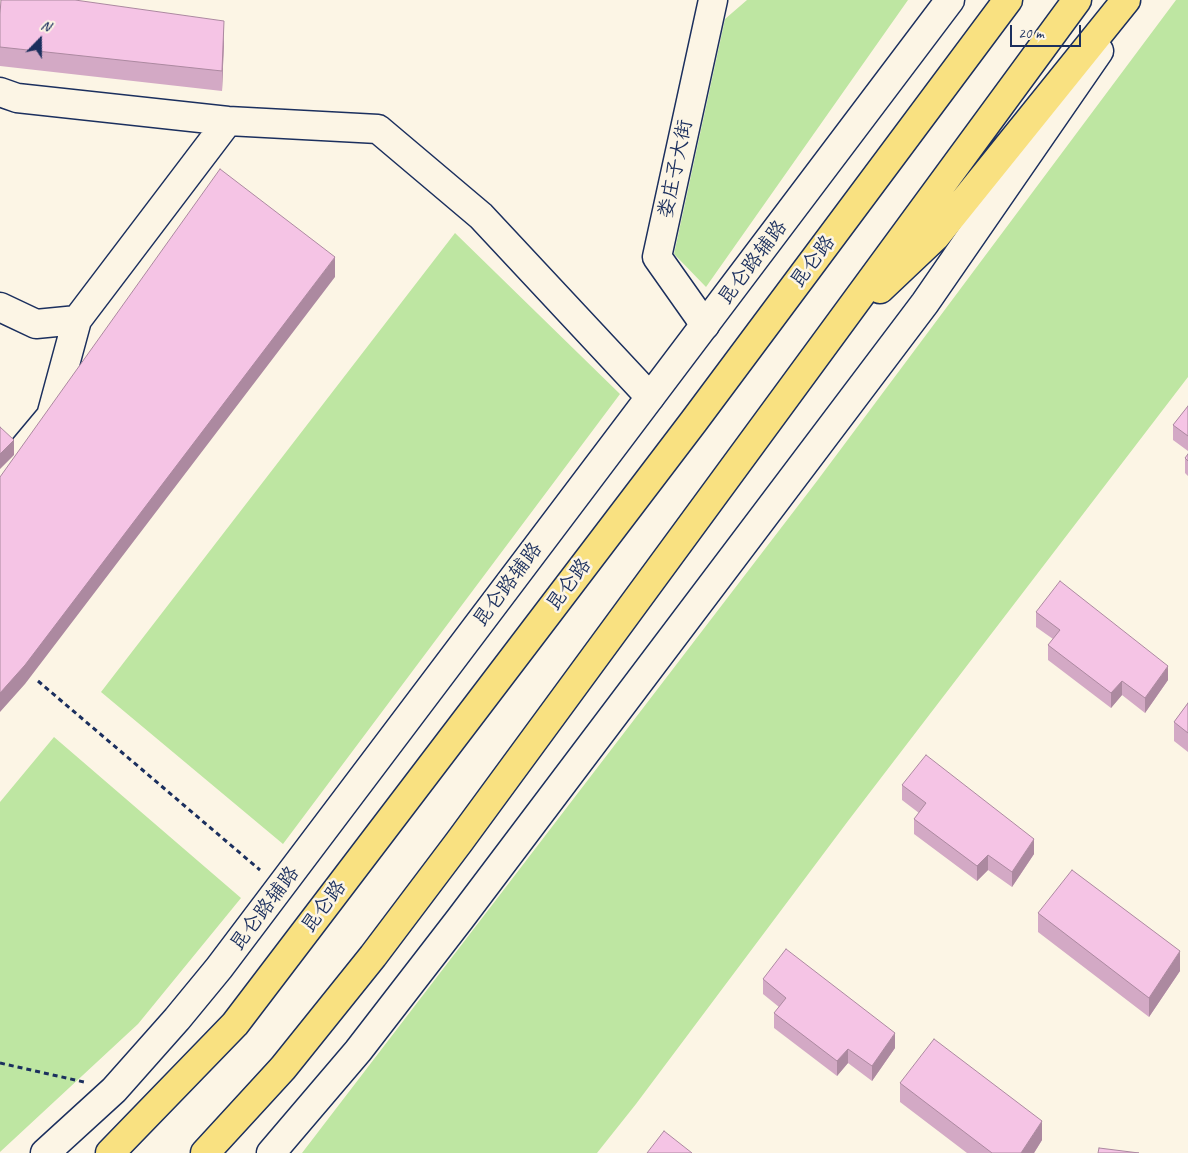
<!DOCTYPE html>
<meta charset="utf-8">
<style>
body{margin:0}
#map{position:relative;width:1188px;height:1153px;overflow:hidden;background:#fcf5e5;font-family:Caveat,sans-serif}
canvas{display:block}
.north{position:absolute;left:15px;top:15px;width:50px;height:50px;-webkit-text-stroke:4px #fcf5e5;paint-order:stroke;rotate:22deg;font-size:14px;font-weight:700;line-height:20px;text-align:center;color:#1b2f5e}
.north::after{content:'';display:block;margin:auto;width:18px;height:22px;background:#1b2f5e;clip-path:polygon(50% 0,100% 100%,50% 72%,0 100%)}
.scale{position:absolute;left:1010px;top:25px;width:71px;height:22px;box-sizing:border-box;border:2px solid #1b2f5e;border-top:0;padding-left:6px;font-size:15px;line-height:18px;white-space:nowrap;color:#1b2f5e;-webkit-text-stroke:4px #fcf5e5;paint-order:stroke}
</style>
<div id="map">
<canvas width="1188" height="1153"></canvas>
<div class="north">N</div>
<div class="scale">20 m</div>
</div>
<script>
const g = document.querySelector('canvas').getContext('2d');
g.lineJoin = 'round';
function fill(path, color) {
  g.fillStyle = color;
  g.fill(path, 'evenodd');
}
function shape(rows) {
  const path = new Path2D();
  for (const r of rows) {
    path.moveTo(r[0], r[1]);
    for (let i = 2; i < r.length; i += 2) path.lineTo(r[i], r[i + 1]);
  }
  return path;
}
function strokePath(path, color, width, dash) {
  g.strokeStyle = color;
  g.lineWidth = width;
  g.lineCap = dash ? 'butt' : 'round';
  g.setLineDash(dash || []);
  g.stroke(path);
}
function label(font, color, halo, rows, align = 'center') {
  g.font = font + ' Caveat,"LXGW WenKai TC",sans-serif';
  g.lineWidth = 5;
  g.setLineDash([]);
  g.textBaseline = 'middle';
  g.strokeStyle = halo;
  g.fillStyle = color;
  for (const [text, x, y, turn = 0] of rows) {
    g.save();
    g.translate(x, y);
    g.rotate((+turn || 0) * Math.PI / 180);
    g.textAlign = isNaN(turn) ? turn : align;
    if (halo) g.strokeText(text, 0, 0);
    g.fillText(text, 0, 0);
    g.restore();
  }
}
const green = shape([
 [747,0,908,0,706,287,674,254,725,19],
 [1176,0,1188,0,1188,377,848,821,636,1104,597,1153,302,1153,817,481],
 [455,233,620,394,283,844,101,692],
 [54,737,241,898,138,1024,0,1152,0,802]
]);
const path = shape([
 [38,681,260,870],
 [0,1063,84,1082]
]);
const minor = shape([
 [0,92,17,98,228,121,378,129,481,216,650,397],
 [0,307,36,324,77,320],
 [705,325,657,257,713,0],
 [0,477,51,416,77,320,228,121]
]);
const secondary = shape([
 [45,1153,114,1090,177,1019,219,968,950,0],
 [271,1153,358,1051,460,919,925,303,1099,51]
]);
const trunk = shape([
 [880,289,936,236,1126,0],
 [110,1153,235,1024,694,421,1008,0],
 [205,1153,283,1068,373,956,459,842,1077,0]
]);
const wall = shape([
 [0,14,224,41,222,91,0,66],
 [1188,406,1188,451,1173,440,1173,425],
 [1188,454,1188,476,1185,473,1185,458],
 [1036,612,1168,680,1145,713,1122,695,1111,708,1048,660,1048,645,1053,639,1036,627],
 [1188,703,1188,752,1174,741,1174,722],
 [902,785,1034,854,1012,887,988,870,977,881,914,834,914,819,919,813,902,800],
 [1038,913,1180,971,1149,1017,1038,932],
 [763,979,895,1048,872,1081,848,1063,837,1076,774,1028,774,1013,779,1007,763,994],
 [900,1083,1042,1140,1034,1153,967,1153,900,1102]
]);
const shadedWall = shape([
 [224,21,224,41,222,91,222,71],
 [335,257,335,277,25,684,0,712,0,693],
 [14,440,14,455,0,469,0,454],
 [1168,666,1168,680,1145,713,1145,698],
 [1122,681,1122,695,1111,708,1111,693],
 [1034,839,1034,854,1012,887,1012,872],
 [988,855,988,870,977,881,977,866],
 [1180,951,1180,971,1149,1017,1149,998],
 [895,1033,895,1048,872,1081,872,1066],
 [848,1049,848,1063,837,1076,837,1061],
 [1042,1121,1042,1140,1034,1153,1021,1153]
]);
const building = shape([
 [1,0,75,0,224,21,222,71,0,47,0,14,1,0],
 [220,169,335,257,25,665,0,693,0,477,220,169],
 [1188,406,1188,436,1173,425,1188,406],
 [0,427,14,440,0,454,0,427],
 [1188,454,1188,461,1185,458,1188,454],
 [1060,581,1168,666,1145,698,1122,681,1111,693,1048,645,1060,630,1036,612,1060,581],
 [1188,703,1188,733,1174,722,1188,703],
 [926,755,1034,839,1012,872,988,855,977,866,914,819,926,803,902,785,926,755],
 [1072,870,1180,951,1149,998,1038,913,1072,870],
 [786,949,895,1033,872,1066,848,1049,837,1061,774,1013,786,998,763,979,786,949],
 [934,1039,1042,1121,1021,1153,992,1153,900,1083,934,1039],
 [664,1131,692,1153,647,1153,664,1131],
 [1099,1148,1139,1153,1098,1153,1099,1148]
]);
const streetNames = [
 ["娄庄子大街",676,169,-78],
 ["昆仑路",813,262,-53],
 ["昆仑路辅路",753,263,-53],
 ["昆仑路辅路",508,585,-53],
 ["昆仑路",569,585,-53],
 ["昆仑路",324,907,-53],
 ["昆仑路辅路",265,909,-53]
];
fill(green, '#bee6a2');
strokePath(minor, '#1b2f5e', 31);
strokePath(secondary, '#1b2f5e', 31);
strokePath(trunk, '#1b2f5e', 31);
strokePath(path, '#1b2f5e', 3, [5, 4]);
strokePath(minor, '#fcf5e5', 28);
strokePath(secondary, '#fcf5e5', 28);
strokePath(trunk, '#f9e181', 28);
fill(wall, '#d3a9c5');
fill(shadedWall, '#ac89a0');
fill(building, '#f5c4e5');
strokePath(building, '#ac89a0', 1);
label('20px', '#1b2f5e', '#fcf5e5', streetNames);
</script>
